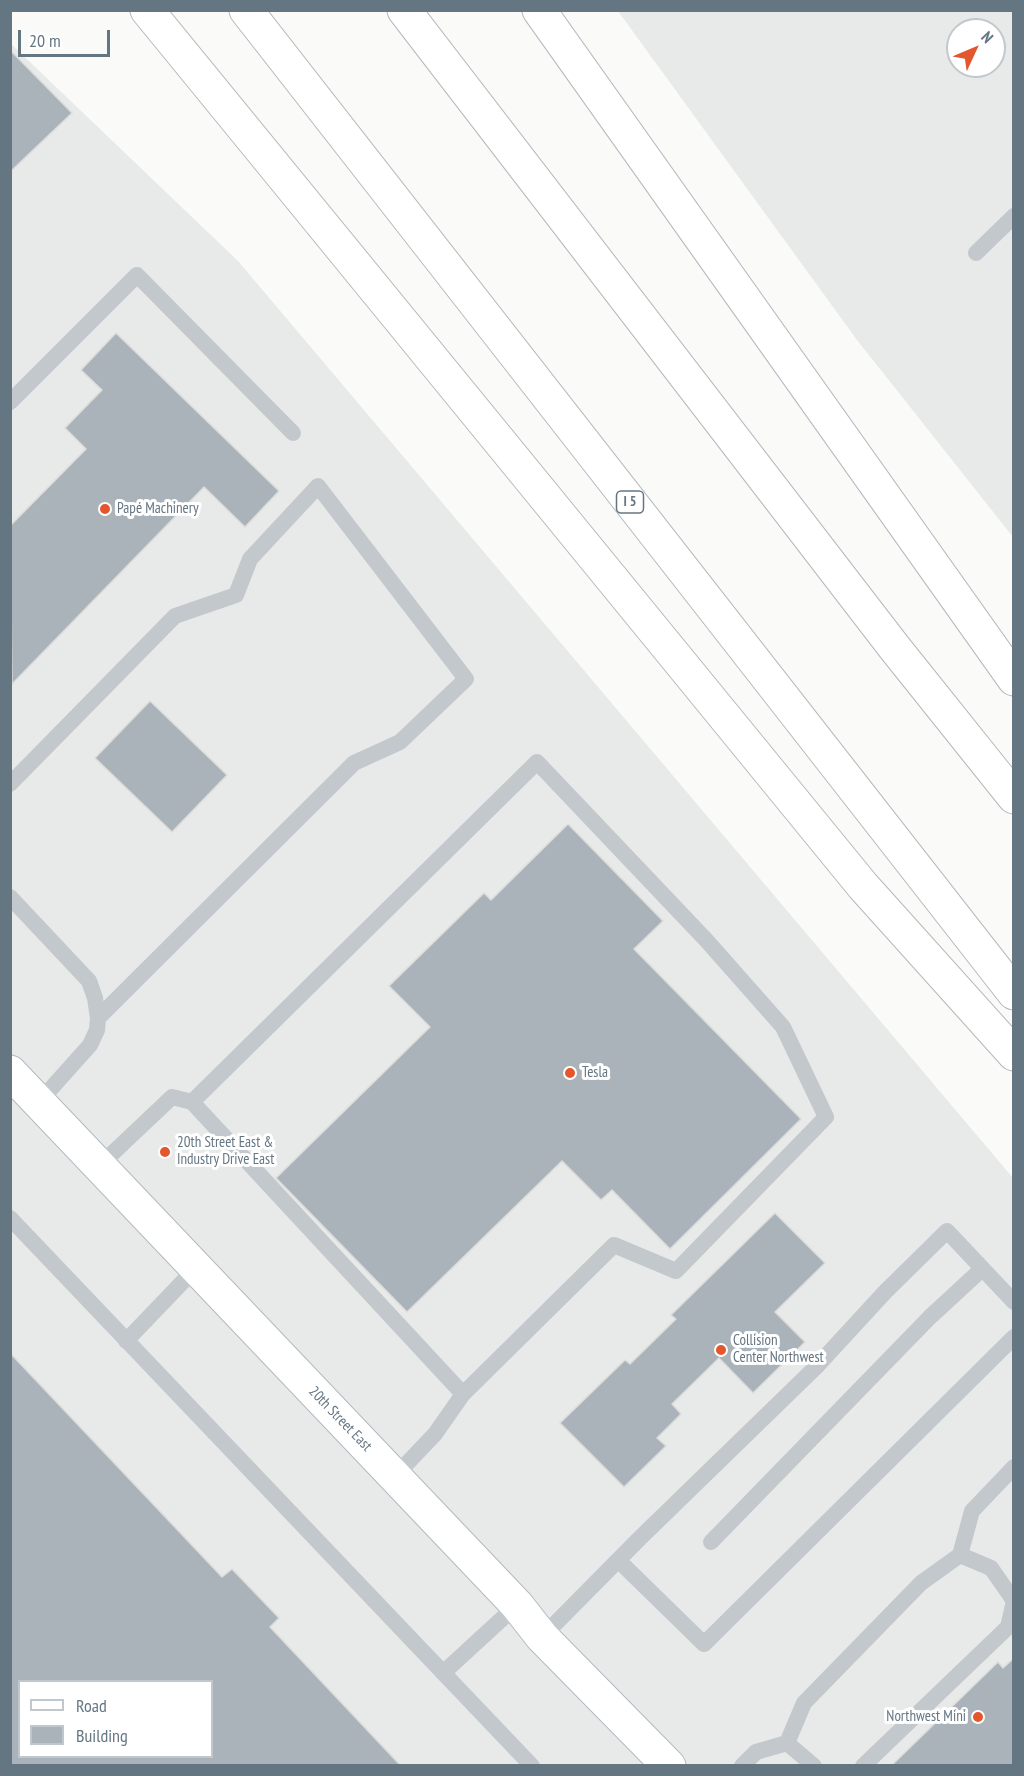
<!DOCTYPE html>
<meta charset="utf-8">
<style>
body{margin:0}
#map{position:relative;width:1024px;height:1776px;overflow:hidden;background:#fafaf8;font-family:"PT Sans Narrow",sans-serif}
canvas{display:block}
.frame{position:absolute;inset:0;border:12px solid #657683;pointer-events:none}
.legend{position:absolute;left:18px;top:1680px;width:195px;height:78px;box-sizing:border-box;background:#fff;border:2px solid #c1c8cd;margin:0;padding:8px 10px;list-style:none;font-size:18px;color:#657683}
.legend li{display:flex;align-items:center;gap:12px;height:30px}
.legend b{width:30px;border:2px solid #c1c8cd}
.north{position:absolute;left:946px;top:18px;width:60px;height:60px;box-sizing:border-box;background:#fff;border:2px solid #c1c8cd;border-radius:50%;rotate:46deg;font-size:16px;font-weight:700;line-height:24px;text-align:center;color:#657683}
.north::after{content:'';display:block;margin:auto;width:21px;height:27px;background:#e4572e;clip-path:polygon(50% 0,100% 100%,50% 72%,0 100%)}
.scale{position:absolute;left:18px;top:30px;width:92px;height:27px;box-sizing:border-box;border:3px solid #657683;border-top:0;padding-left:8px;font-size:18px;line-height:21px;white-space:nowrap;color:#657683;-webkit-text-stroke:4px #fff;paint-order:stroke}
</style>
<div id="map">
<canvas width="1024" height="1776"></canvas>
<div class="frame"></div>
<ul class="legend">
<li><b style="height:8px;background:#fff"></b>Road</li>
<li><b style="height:16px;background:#aab3b9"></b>Building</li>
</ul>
<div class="north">N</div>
<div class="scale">20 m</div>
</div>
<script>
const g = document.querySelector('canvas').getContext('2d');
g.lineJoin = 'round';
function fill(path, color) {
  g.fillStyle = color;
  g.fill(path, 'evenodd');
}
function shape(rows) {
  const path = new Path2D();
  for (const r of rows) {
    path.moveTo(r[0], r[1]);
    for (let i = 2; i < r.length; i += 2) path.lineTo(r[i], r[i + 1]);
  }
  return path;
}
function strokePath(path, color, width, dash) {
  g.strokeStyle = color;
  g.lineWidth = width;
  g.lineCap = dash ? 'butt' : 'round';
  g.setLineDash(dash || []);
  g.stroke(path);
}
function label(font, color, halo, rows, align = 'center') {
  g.font = font + ' "PT Sans Narrow",sans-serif';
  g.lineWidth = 6;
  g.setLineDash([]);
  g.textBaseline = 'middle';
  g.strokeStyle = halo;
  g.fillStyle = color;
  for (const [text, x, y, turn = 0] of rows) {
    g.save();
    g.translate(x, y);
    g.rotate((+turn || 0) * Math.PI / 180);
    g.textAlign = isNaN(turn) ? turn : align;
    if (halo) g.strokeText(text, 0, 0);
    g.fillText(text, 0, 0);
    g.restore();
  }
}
const built = shape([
 [618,11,1013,11,1013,537,857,340],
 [958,30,994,30,994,66,958,66],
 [10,43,238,261,1013,1178,1013,1765,11,1765],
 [20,1682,212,1682,212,1756,20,1756]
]);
const building = shape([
 [10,50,72,113,10,172,10,50],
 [116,333,279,491,245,527,204,487,12,684,10,526,86,449,65,428,102,390,81,370,116,333],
 [150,701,227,775,172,832,95,758,150,701],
 [568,824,663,921,634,949,801,1119,670,1249,612,1190,601,1200,562,1161,407,1312,276,1178,430,1027,389,986,484,893,491,900,568,824],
 [775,1213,825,1263,775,1312,805,1342,753,1393,719,1358,672,1404,681,1414,657,1438,666,1446,624,1487,560,1423,625,1360,630,1364,676,1319,671,1315,775,1213],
 [10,1353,222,1577,232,1569,279,1618,270,1627,401,1766,10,1766,10,1353],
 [20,1682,212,1682,212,1756,20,1756,20,1682],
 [1014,1658,1014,1766,891,1766,998,1662,1003,1668,1014,1658]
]);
const service = shape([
 [976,253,1014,216],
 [10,402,137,275,293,433],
 [10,784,175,616,236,595,250,559,318,486,466,679,400,742,354,763,98,1018],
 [10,897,89,981,95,998,98,1018,97,1030,90,1045,39,1102],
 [192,1102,537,762,707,941,783,1027,826,1117,676,1271,614,1245,463,1394,435,1434,395,1476],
 [99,1166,172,1097,192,1102,463,1394],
 [10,1218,532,1766],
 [126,1341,196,1268],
 [711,1542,930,1317,982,1269],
 [960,1555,991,1568,1014,1601],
 [618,1560,704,1644,1014,1337],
 [542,1637,640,1538,816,1367,885,1292,947,1231,1014,1302],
 [443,1673,517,1605],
 [787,1743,804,1703,921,1583,960,1555,972,1511,1014,1467],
 [787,1743,814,1766],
 [742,1766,756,1752,787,1743],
 [863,1766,1008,1627,1014,1601]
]);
const secondary = shape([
 [10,1072,517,1605,542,1637,669,1766]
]);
const motorway = shape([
 [147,10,863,886,1014,1054],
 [246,10,1014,993],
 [404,10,894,647,1014,797],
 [539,10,1014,679]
]);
const markers = [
 [105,509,6,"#e4572e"],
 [570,1073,6,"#e4572e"],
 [165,1152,6,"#e4572e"],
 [721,1350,6,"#e4572e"],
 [978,1717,6,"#e4572e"]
];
const shields = [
 [630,502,27]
];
const shieldNames = [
 ["I 5",630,502]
];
const poiNames = [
 ["Papé Machinery",117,509],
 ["Tesla",582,1073],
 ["20th Street East &",177,1143],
 ["Industry Drive East",177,1160],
 ["Collision",733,1341],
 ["Center Northwest",733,1358],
 ["Northwest Mini",966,1717,"right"]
];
const streetNames = [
 ["20th Street East",340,1419,46]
];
fill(built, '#e8e9e9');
fill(building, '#aab3b9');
strokePath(building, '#dcdcda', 1.5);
strokePath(secondary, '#b3babf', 35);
strokePath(motorway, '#b4b9bd', 35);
strokePath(service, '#c3c8cc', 16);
strokePath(secondary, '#fff', 33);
strokePath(motorway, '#fff', 33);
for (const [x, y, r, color] of markers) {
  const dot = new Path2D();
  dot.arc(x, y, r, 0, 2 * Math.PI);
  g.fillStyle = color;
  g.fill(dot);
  strokePath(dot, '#fff', 2);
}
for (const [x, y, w] of shields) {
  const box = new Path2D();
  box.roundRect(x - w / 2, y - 11, w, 22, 4.5);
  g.fillStyle = '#fff';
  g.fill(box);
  strokePath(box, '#657683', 1.5);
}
label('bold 14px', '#657683', null, shieldNames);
label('15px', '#657683', '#fff', poiNames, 'left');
label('15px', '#657683', '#fff', streetNames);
</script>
